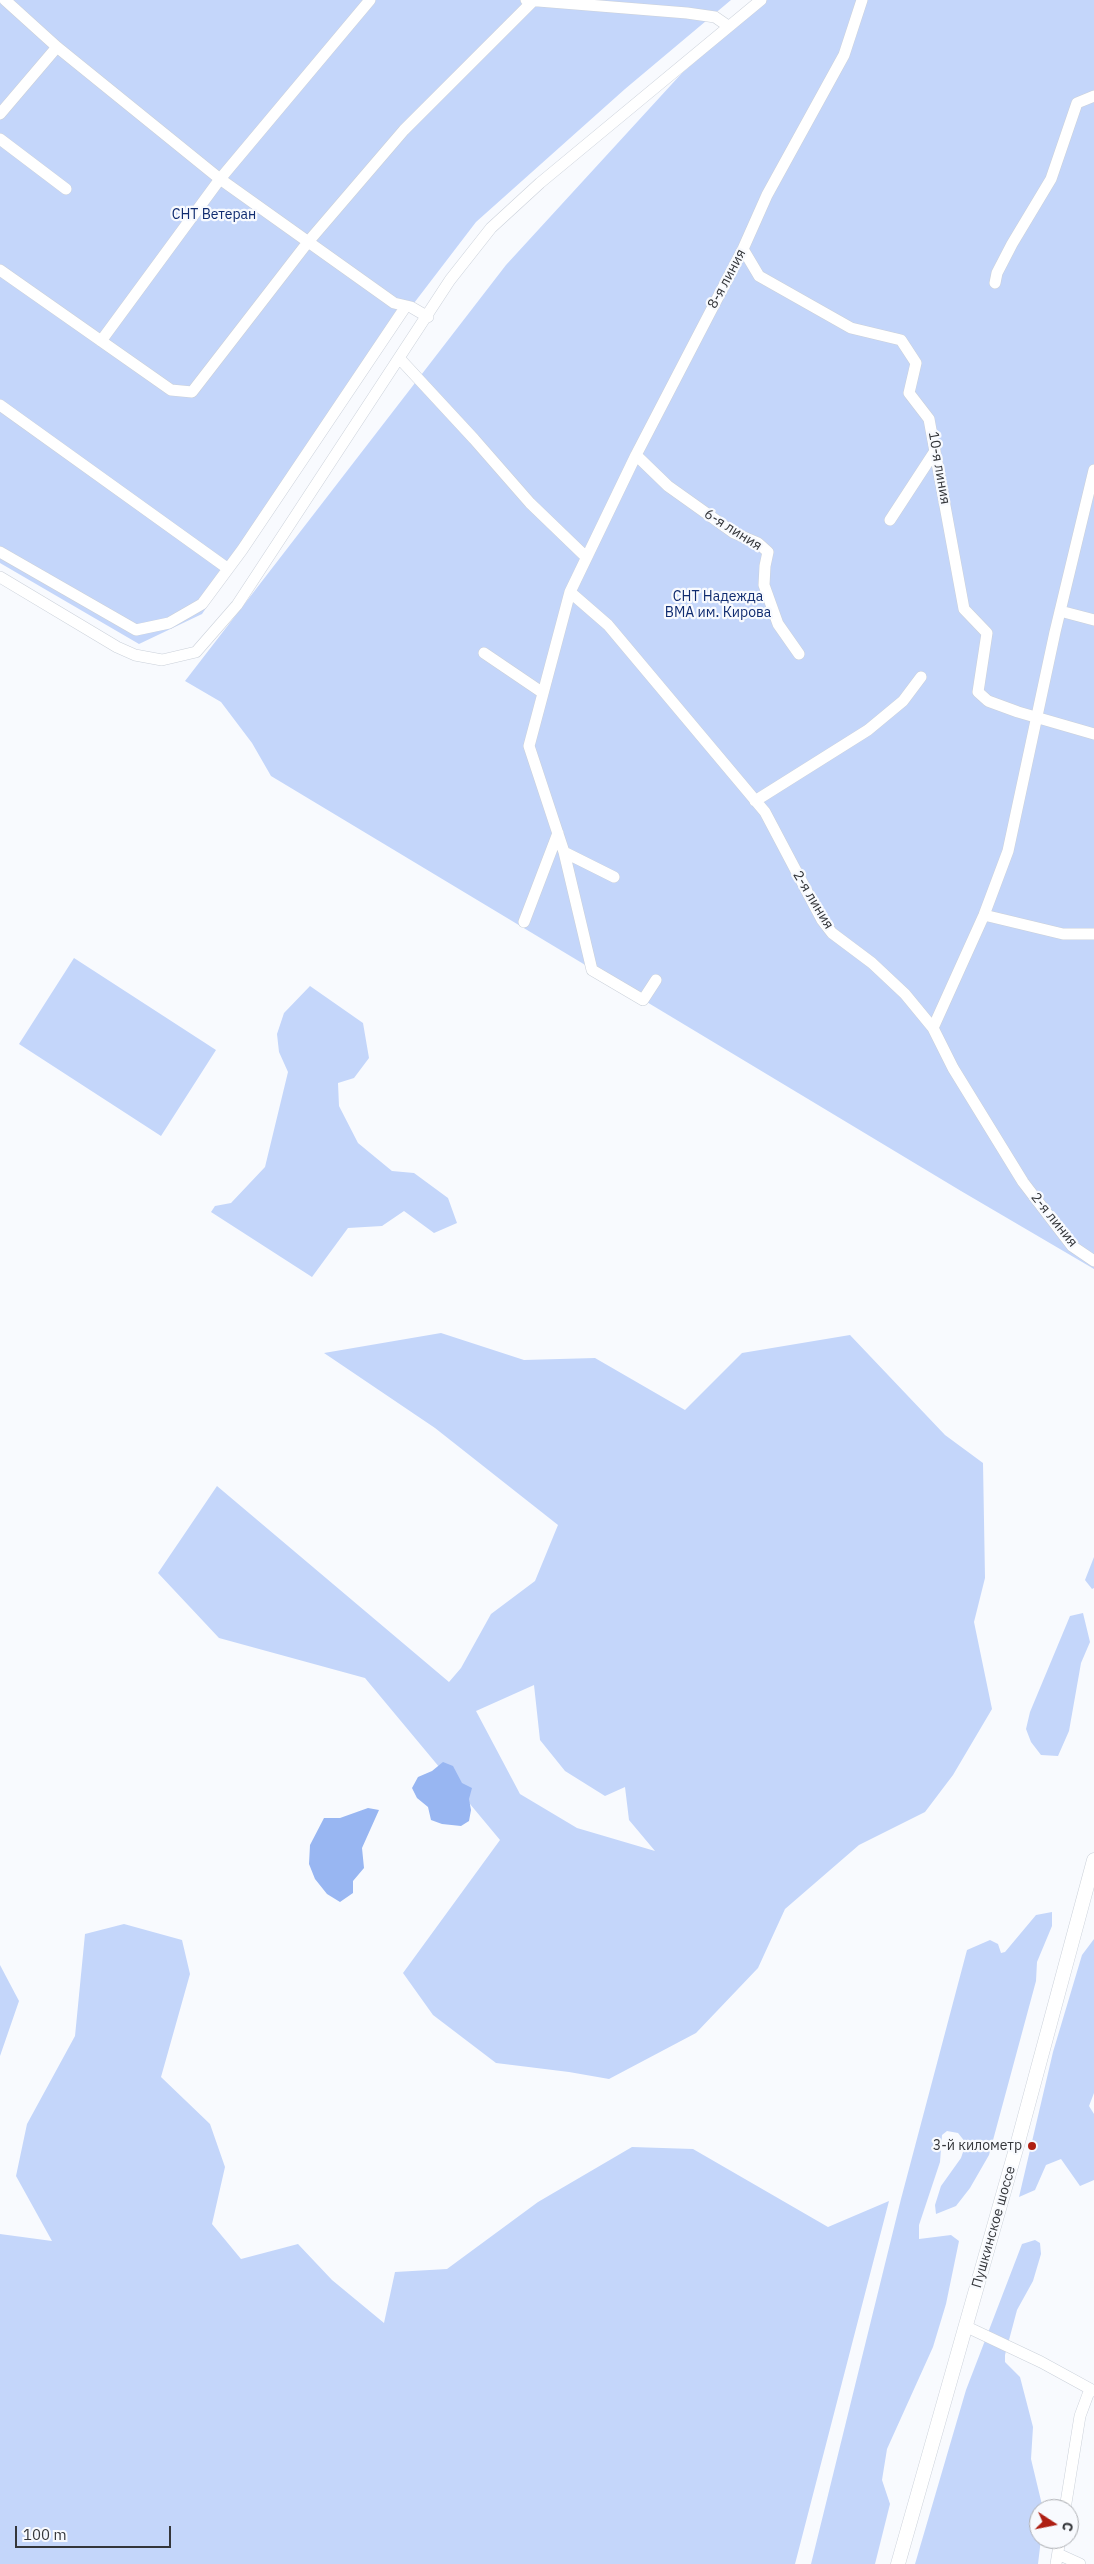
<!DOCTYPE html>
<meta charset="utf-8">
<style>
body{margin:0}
#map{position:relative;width:1094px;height:2564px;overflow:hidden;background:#f8fafe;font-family:"IBM Plex Sans",sans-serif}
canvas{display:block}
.north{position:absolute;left:1029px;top:2499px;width:50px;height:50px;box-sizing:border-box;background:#f8fafe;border:1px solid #aaacb0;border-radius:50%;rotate:101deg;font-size:14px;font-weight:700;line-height:20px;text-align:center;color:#34363a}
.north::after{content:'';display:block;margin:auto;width:18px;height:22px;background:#ae1f13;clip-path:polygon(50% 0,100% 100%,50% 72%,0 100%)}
.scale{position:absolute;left:15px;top:2526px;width:156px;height:22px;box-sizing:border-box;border:2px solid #34363a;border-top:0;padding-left:6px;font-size:15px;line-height:18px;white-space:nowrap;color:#34363a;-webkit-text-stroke:4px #f8fafe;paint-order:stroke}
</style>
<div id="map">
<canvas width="1094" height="2564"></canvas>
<div class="north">С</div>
<div class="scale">100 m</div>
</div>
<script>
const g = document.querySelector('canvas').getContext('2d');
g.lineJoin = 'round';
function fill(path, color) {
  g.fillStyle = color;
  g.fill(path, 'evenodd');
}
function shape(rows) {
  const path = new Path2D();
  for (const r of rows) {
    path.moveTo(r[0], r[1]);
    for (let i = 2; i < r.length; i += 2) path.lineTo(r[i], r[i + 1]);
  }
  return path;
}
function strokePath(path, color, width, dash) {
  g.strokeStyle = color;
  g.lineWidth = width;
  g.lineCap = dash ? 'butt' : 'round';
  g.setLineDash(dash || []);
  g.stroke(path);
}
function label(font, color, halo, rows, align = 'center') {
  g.font = font + ' "IBM Plex Sans",sans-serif';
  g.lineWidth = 4.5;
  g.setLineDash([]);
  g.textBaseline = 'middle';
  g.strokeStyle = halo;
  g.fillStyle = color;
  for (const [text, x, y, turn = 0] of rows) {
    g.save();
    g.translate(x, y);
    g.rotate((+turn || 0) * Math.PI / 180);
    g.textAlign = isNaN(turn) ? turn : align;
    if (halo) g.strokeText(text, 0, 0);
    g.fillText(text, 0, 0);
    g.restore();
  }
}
const green = shape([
 [0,0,731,0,625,89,476,222,411,307,202,614,139,644,0,563],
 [766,0,1094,0,1094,1269,961,1191,271,776,252,743,221,702,185,681,506,265,682,73],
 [74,958,216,1050,161,1136,19,1044],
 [310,986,363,1023,369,1058,354,1078,338,1083,339,1106,358,1143,392,1171,414,1173,448,1198,457,1223,434,1233,404,1211,382,1226,348,1228,312,1277,211,1212,215,1206,231,1203,265,1167,288,1072,279,1052,277,1034,284,1013],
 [441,1333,524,1360,595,1358,685,1410,742,1353,850,1335,945,1435,983,1463,985,1578,974,1622,992,1709,953,1775,925,1812,859,1845,785,1909,758,1968,696,2033,609,2079,569,2072,496,2063,433,2015,403,1973,500,1840,365,1678,219,1638,158,1573,217,1486,449,1682,461,1668,491,1614,535,1581,558,1525,435,1428,324,1353],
 [534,1685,540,1740,565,1771,605,1796,625,1787,629,1820,655,1851,577,1828,520,1794,476,1711],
 [1094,1557,1094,1588,1092,1589,1085,1580],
 [1083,1613,1090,1642,1081,1663,1069,1731,1058,1756,1041,1755,1031,1742,1026,1729,1030,1712,1070,1616],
 [1052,1912,1052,1926,1037,1962,1036,1981,989,2155,970,2188,956,2206,936,2214,935,2205,941,2186,961,2158,966,2143,958,2133,947,2131,942,2135,940,2162,919,2225,919,2239,951,2235,959,2241,946,2304,933,2347,887,2449,882,2480,890,2504,875,2564,811,2564,901,2199,967,1950,990,1940,998,1944,1001,1953,1005,1952,1036,1915],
 [124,1924,182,1940,190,1974,161,2077,210,2124,225,2167,212,2224,241,2259,298,2244,332,2280,384,2323,395,2272,447,2269,538,2202,632,2147,693,2149,828,2227,889,2201,795,2564,0,2564,0,2234,52,2241,16,2176,27,2124,75,2036,85,1934],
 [1094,1939,1094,2093,1089,2106,1094,2114,1094,2180,1080,2186,1061,2159,1046,2165,1035,2190,1019,2197,1053,2052,1082,1955],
 [0,1965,19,2001,0,2056],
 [1035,2240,1040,2243,1041,2254,1033,2281,1017,2310,1005,2355,1005,2362,1020,2377,1033,2427,1031,2459,1043,2509,1039,2509,1039,2539,1041,2539,1038,2564,915,2564,966,2390,1022,2244]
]);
const water = shape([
 [443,1762,453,1766,462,1783,472,1788,469,1799,471,1810,469,1821,461,1826,442,1824,431,1820,428,1807,417,1798,412,1788,418,1777,432,1771],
 [368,1808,379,1810,362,1848,364,1868,353,1881,353,1893,340,1902,327,1894,315,1879,309,1864,310,1845,324,1818,340,1818]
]);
const minor = shape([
 [5,0,57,47,220,179,394,303,411,307,428,317],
 [526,0,687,13,715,17,728,26],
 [862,0,844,55,767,195,743,249,636,455,570,592,608,625,765,812,822,920,832,933,872,963,905,994,933,1028,953,1068,1023,1182,1072,1246,1094,1261],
 [0,114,57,47],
 [0,139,66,189],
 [743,249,759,276,851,328,901,340,916,363,909,393,929,419,964,609,987,633,978,692,988,701,1018,712,1094,734],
 [0,270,171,390,192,392,308,242,404,130,533,1],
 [995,283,997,273,1012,244,1051,179,1077,103,1094,96],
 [101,341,220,179,370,0],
 [400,359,474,439,530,503,586,557],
 [0,405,227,568],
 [636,455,668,486,734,533,758,543,768,552,765,566,764,585,778,624,799,654],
 [890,520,935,451],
 [0,552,136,630,169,623,202,604,242,550,406,306],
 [0,577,117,647,135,655,162,660,196,652,237,605,450,280,491,228,540,183,761,0],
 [570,592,529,746,564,852,592,970,643,1000,656,980],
 [1060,611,1094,620],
 [484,653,543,693],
 [755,801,868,730,903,701,921,677],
 [564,852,614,877],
 [984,915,1063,934,1094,934],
 [524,922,558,833],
 [933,1028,984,915,1008,851,1055,632,1094,470],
 [967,2327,1041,2362,1094,2391],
 [1065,2509,1080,2416,1090,2389],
 [1058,2554,1080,2564],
 [1056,2564,1060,2539]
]);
const major = shape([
 [898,2564,1018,2142,1094,1860]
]);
const markers = [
 [1032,2146,5,"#ae1f13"]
];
const parkNames = [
 ["СНТ Ветеран",214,215],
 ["СНТ Надежда",718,597],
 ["ВМА им. Кирова",718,613]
];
const streetNames = [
 ["8-я линия",727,279,-62],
 ["10-я линия",939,468,80],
 ["6-я линия",733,530,32],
 ["2-я линия",813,900,59],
 ["2-я линия",1054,1220,51],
 ["Пушкинское шоссе",994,2227,-74]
];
const poiNames = [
 ["3-й километр",1022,2146]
];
fill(green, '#c4d6fa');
fill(water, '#98b6f2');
strokePath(minor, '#cbd1da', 12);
strokePath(major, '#cbd1da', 15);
strokePath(minor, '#fff', 11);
strokePath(major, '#fff', 14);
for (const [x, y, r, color] of markers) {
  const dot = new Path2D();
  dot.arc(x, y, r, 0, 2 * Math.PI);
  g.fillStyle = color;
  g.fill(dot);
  strokePath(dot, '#f8fafe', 2);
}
label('14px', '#102c70', '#f8fafe', parkNames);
label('14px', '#34363a', '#f8fafe', streetNames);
label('14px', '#34363a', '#f8fafe', poiNames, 'right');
</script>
